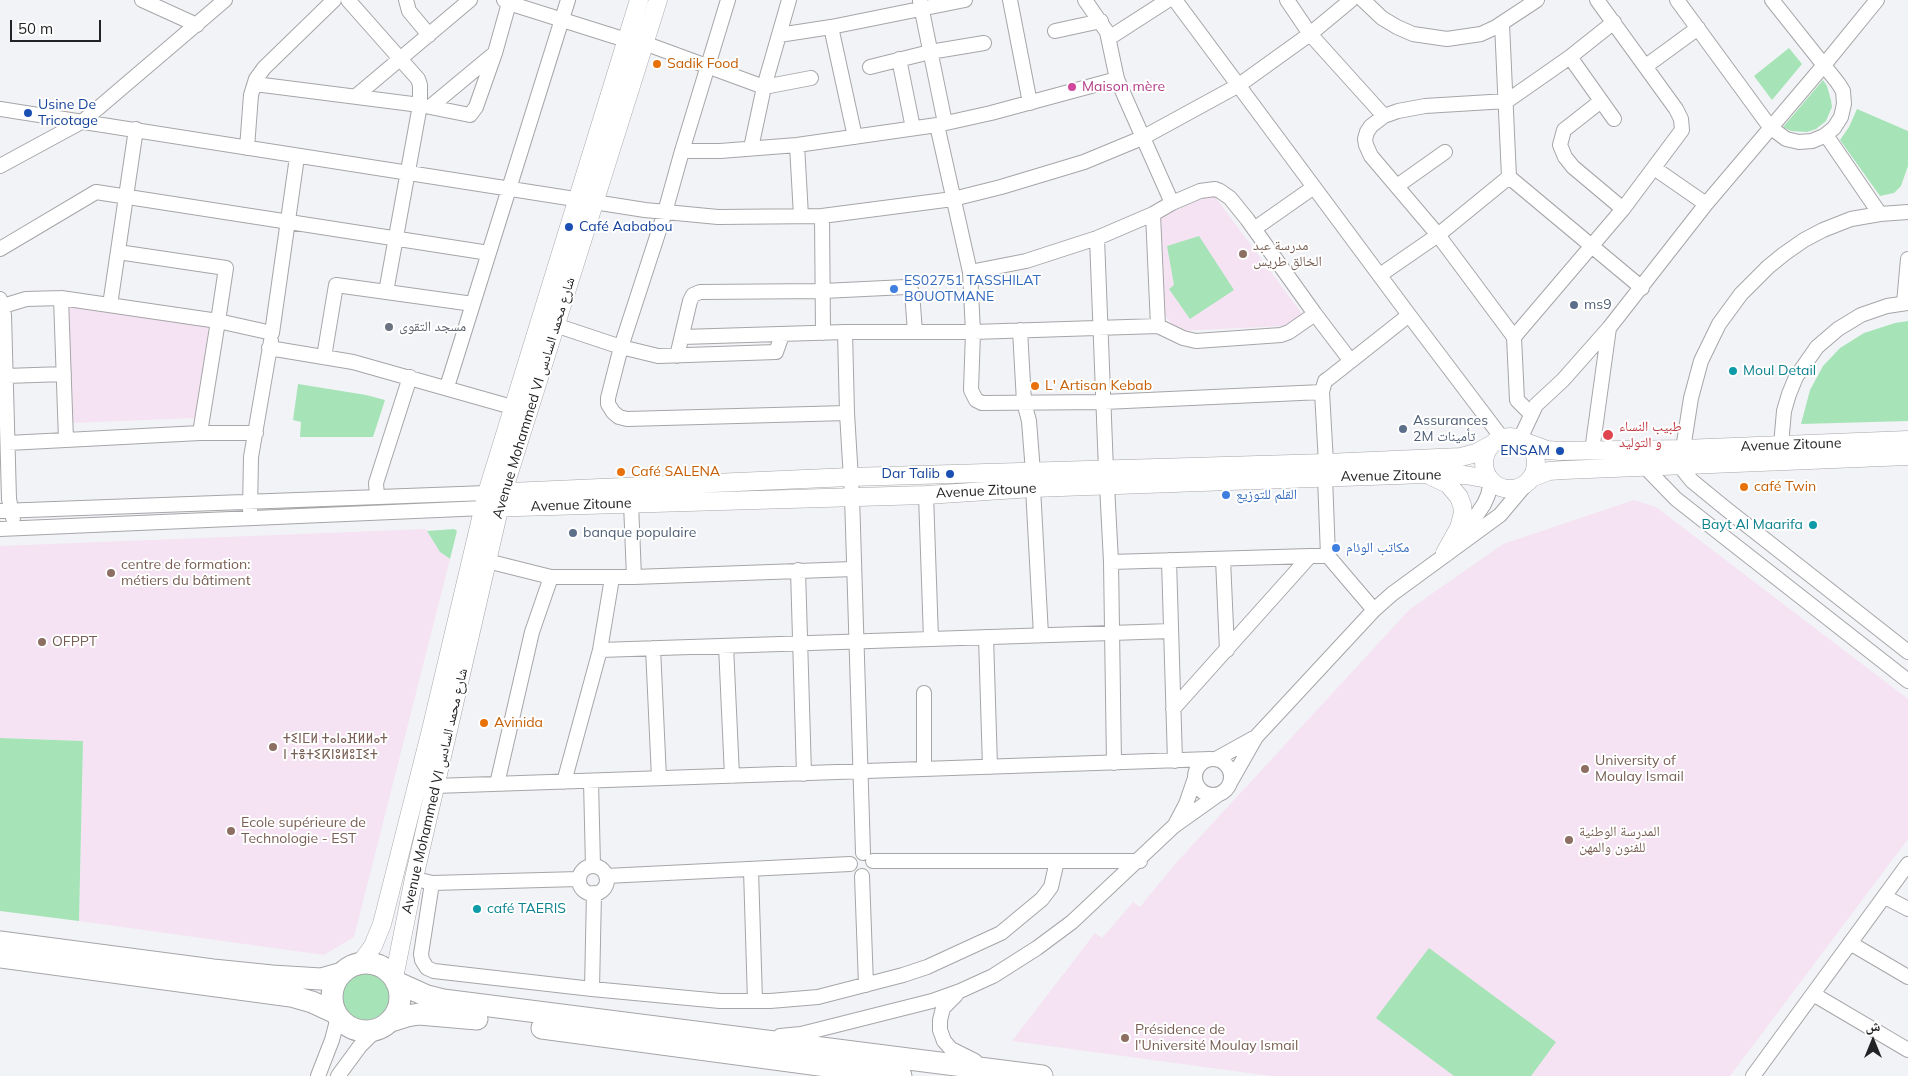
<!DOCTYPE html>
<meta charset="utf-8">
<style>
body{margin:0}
#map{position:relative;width:1908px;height:1076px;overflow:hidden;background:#f2f3f6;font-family:Mulish,"Noto Naskh Arabic",sans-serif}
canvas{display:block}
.north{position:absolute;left:1848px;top:1016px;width:50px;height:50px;-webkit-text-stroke:4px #fff;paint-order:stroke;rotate:0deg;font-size:14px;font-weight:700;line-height:20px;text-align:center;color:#222324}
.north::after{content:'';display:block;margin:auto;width:18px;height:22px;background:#222324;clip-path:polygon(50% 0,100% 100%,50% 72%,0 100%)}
.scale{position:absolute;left:10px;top:20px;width:91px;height:22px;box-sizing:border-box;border:2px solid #222324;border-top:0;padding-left:6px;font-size:15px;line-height:18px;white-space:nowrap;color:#222324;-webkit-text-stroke:4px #fff;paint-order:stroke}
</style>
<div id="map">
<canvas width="1908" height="1076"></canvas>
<div class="north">ش</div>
<div class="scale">50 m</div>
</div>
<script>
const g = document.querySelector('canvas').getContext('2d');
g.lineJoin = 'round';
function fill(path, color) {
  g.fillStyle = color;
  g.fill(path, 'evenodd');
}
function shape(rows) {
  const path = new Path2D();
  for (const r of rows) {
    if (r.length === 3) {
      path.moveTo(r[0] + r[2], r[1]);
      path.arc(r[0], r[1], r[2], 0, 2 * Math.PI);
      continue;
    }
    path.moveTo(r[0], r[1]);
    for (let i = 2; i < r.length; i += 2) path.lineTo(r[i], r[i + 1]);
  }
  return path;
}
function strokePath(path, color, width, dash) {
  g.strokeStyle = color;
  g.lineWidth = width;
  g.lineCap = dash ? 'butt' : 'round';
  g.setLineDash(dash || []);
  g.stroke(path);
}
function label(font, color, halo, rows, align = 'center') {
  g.font = font + ' Mulish,"Noto Naskh Arabic","Noto Sans Tifinagh",sans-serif';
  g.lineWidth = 4;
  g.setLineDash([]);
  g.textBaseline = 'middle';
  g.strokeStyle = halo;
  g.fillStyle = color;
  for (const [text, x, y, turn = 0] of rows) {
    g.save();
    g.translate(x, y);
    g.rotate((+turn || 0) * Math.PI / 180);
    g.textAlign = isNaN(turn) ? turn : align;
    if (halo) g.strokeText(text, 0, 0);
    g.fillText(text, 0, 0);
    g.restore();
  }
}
const education = shape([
 [1213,194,1302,314,1284,326,1177,331,1163,312,1160,217],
 [68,306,209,327,195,418,73,423],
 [1634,500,1656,507,1908,699,1908,839,1730,1076,1271,1076,1012,1041,1095,933,1102,938,1133,902,1140,907,1175,864,1410,609,1503,544],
 [426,529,440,552,450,559,354,937,324,955,79,921,83,741,0,738,0,546]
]);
const green = shape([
 [1789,48,1802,64,1772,100,1754,76],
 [1823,80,1827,86,1831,100,1832,107,1826,121,1816,129,1807,132,1791,131,1783,127],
 [1857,109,1908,131,1908,166,1901,186,1894,193,1880,196,1840,140,1849,127],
 [1199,236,1234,290,1190,319,1169,289,1174,285,1167,246],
 [1908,321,1908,421,1801,424,1810,390,1823,366,1840,348,1864,333,1895,323],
 [298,384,366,395,385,400,373,437,300,437,301,422,293,420],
 [454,529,457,531,450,559,440,552,427,531],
 [0,738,83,741,79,921,0,911],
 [1429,948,1556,1042,1531,1076,1454,1076,1376,1018],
 [365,994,26]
]);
const minor = shape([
 [142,0,197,25],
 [348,0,418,79,420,85,420,105,386,292],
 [406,0,409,11,429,35],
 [504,0,512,4,626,40],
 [728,0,682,151,665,212,621,347,608,398,608,404,613,412,619,417,627,419,847,413,852,496,863,853],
 [1010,0,1030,103],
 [1085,0,1107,32,1117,79,1172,203],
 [1175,0,1409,315,1502,438],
 [1287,0,1310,34,1384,116],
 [1363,0,1382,18,1397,27,1413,34,1447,39,1481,34,1496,27,1537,0],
 [1677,0,1770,127,1786,139,1799,142,1812,141,1824,136,1834,128,1841,117,1844,104,1843,91,1838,83,1772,0],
 [920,1,945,123],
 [1502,24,1509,177,1642,288],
 [831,27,855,137],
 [1055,31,1101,21],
 [779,35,831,27,965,0],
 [1109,38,1168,0],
 [644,43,764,87,811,78],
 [1570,57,1614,119],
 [899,59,913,128],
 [1646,66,1698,28],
 [870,67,930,52,984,43],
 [255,84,420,105,470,115,476,107,495,53,509,3],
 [356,96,470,0],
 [1601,101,1564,130,1560,145,1565,157,1573,167,1623,209],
 [430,107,495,53],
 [0,109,645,210,718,217,822,216,953,199,1001,187,1084,162,1142,138,1239,85,1310,34,1351,0],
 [937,125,970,272,973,332,971,390,976,400,982,403,1104,402,1322,392,1325,381,1328,379,1409,315],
 [1826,135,1880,214],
 [797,145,801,216],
 [247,148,251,95,256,79,264,68,334,0],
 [751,148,764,87,789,0],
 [682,151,720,151,797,145,937,125,991,113,1117,79],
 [0,166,83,121,225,0],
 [1654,168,1706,204],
 [1397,186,1445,152],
 [1153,214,1158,326],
 [822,216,823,333],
 [1254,229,1314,187],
 [1097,238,1106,470],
 [0,249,96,192,489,253],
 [118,252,226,268,218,321,272,333,297,157],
 [970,272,1026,261,1097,238,1153,214,1172,203,1200,191,1215,189,1220,191,1230,198,1247,219,1315,314,1350,360],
 [1380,275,1438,235,1509,177],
 [61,298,66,440],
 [0,299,4,315,9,499,13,518],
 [1904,303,1908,259],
 [110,305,136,129],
 [3,306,26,299,61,298,218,321,200,433],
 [555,325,621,347,658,356,776,352,782,335],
 [1020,330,1024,402,1029,421,1033,472],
 [845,332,847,413],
 [682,337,845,332,973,332,1158,326,1183,338,1196,341,1281,335,1289,332,1315,314],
 [1514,337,1623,209,1682,130,1681,119,1676,109,1597,0],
 [269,348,353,362,512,407],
 [677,356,690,301,693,295,700,292,823,291,906,287,912,292,915,332],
 [324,357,336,285,473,304],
 [6,376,64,374],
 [447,387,568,0],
 [1322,392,1326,463],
 [1530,413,1517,400,1514,337,1438,235,1371,156,1366,145,1365,139,1367,132,1371,126,1384,116,1398,111,1425,106,1507,101,1570,57,1614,22],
 [1520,439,1536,405,1563,380,1609,328,1706,204,1824,65,1877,0],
 [8,443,200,433,256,433],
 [1781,445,1784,411,1789,394,1796,377,1817,347,1838,329,1861,315,1887,306,1908,303],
 [1683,449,1691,398,1701,361,1719,324,1741,294,1768,267,1784,254,1804,240,1823,230,1851,219,1880,214,1908,212],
 [1592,451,1609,328],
 [1679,465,1692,481,1725,508,1908,652],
 [1644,466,1676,499,1908,681],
 [1325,477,1328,556,1374,610],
 [1107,485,1111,562,1114,763],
 [1033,488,1041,635],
 [926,495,931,639],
 [377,497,376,483,410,377],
 [631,503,634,577],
 [250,510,251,457,271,341],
 [0,511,487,493],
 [0,529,484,508],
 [1462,537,1484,504,1488,495,1491,482],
 [1223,559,1227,650],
 [1169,560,1175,761],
 [487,561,551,577,634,577,853,569],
 [1111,562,1310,556],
 [798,570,804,774],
 [986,637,990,767],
 [726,646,732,776],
 [653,648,659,778],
 [600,650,1171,631],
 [924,693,924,769],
 [1173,709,1310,556,1328,556],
 [1213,777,18],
 [1216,759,1254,738],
 [591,781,593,866],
 [1231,781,1256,737,1374,610,1392,594,1500,515,1527,483],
 [564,782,600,650,612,578],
 [497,784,532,632,551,577],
 [435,786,1210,759],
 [1176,823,1186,804,1195,778],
 [873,861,1140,861],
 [593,880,14],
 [751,870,755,1001],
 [606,876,850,864],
 [862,876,866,985],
 [424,881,432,883,579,879],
 [432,883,421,954,422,960,427,968,434,971,592,989,720,1001,770,1001,818,997,903,975,927,967,1001,933,1042,899,1051,887,1057,861],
 [1885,897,1908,909],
 [1850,943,1908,977],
 [592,989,594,893],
 [1813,994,1908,1050],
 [956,995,943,1008,940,1020,940,1030,944,1041,951,1049,975,1061],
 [780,1036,801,1034,932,1001,960,991,993,976,1037,948,1072,922,1174,826,1219,794],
 [318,1076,332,1040,338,1017],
 [338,1076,360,1046,377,1029],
 [1753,1076,1908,864]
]);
const major = shape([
 [1510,463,26],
 [1525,442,1547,450,1560,451,1683,449,1908,440],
 [1431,476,1448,484,1459,497,1462,505,1463,513,1459,528,1445,553],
 [1531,478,1549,471,1564,470,1908,456],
 [487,493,850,477,1326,463,1461,457,1476,453,1489,446],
 [484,508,926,495,1033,488,1426,474,1465,475,1488,479],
 [360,964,373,946,382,924,431,730,487,493,639,0],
 [394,978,414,878,503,492,658,0]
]);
const highway = shape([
 [0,942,213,970,272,976,321,979,342,973],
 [0,957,291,996,312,1002,336,1013],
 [366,997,34],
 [396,982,427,996,443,1000,1042,1076],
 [391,1021,407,1016,419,1014,477,1019],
 [542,1028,901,1076]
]);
const markers = [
 [657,64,5,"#e8710a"],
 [1072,87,5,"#d1479c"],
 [28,113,5,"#1a4fb4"],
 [569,227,5,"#1a4fb4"],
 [1243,254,5,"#8d6e63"],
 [894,289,5,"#3f7fe0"],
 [1574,305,5,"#5c6f8a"],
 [389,327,5,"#6b7280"],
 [1733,371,5,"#0f9aa8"],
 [1035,386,5,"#e8710a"],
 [1403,429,5,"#5c6f8a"],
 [1608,435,6,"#e0444e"],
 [1560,451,5,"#1a4fb4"],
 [621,472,5,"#e8710a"],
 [950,474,5,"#1a4fb4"],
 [1744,487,5,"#e8710a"],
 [1226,495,5,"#3f7fe0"],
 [1813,525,5,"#0f9aa8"],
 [573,533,5,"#5c6f8a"],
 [1336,548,5,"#3f7fe0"],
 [111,573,5,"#8d6e63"],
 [42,642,5,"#8d6e63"],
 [484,723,5,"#e8710a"],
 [273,747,5,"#8d6e63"],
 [1585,769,5,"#8d6e63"],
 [231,831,5,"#8d6e63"],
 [1569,840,5,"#8d6e63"],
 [477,909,5,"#0f9aa8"],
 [1125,1038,5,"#8d6e63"]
];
const foodNames = [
 ["Sadik Food",667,64],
 ["L' Artisan Kebab",1045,386],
 ["Café SALENA",631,472],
 ["café Twin",1754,487],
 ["Avinida",494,723]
];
const hotelNames = [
 ["Maison mère",1082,87]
];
const transitNames = [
 ["Usine De",38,105],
 ["Tricotage",38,121],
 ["Café Aababou",579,227],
 ["ENSAM",1550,451,"right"],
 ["Dar Talib",940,474,"right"]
];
const educationNames = [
 ["مدرسة عبد",1253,246],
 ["الخالق طريس",1253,262],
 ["centre de formation:",121,565],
 ["métiers du bâtiment",121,581],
 ["OFPPT",52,642],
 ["ⵜⵉⵏⵎⵍ ⵜⴰⵏⴰⴼⵍⵍⴰⵜ",283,739],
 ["ⵏ ⵜⴻⵜⵉⴽⵏⵓⵍⵓⵊⵉⵜ",283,755],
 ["University of",1595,761],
 ["Moulay Ismail",1595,777],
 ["Ecole supérieure de",241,823],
 ["Technologie - EST",241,839],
 ["المدرسة الوطنية",1579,832],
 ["للفنون والمهن",1579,848],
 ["Présidence de",1135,1030],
 ["l'Université Moulay Ismail",1135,1046]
];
const shopNames = [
 ["ES02751 TASSHILAT",904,281],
 ["BOUOTMANE",904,297],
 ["القلم للتوزيع",1236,495],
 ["مكاتب الوئام",1346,548]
];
const serviceNames = [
 ["ms9",1584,305],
 ["Assurances",1413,421],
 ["2M تأمينات",1413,437],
 ["banque populaire",583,533]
];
const worshipNames = [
 ["مسجد التقوى",399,327]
];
const cultureNames = [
 ["Moul Detail",1743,371],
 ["Bayt Al Maarifa",1803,525,"right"],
 ["café TAERIS",487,909]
];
const streetNames = [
 ["Avenue Mohammed VI شارع محمد السادس",534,398,-73],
 ["Avenue Zitoune",1791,445,-2],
 ["Avenue Zitoune",1391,476,-1],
 ["Avenue Zitoune",986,491,-3],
 ["Avenue Zitoune",581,505,-2],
 ["Avenue Mohammed VI شارع محمد السادس",435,791,-77]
];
const healthNames = [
 ["طبيب النساء",1619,427],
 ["و التوليد",1619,443]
];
fill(education, '#f5e3f3');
fill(green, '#a6e4b8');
strokePath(minor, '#a6a6a9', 16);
strokePath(major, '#a6a6a9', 19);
strokePath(highway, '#a6a6a9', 23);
strokePath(minor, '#fff', 14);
strokePath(major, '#fff', 18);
strokePath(highway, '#fff', 21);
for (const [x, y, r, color] of markers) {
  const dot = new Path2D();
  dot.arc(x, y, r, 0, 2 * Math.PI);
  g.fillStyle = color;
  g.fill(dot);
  strokePath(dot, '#fff', 2);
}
label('14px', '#c56008', '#fff', foodNames, 'left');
label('14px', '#b23c85', '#fff', hotelNames, 'left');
label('14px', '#164399', '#fff', transitNames, 'left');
label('14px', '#785e54', '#fff', educationNames, 'left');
label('14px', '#366cbe', '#fff', shopNames, 'left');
label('14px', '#4e5e75', '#fff', serviceNames, 'left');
label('14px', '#5b616d', '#fff', worshipNames, 'left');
label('14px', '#0d838f', '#fff', cultureNames, 'left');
label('14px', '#222324', '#fff', streetNames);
label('14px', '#be3a42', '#fff', healthNames, 'left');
</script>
